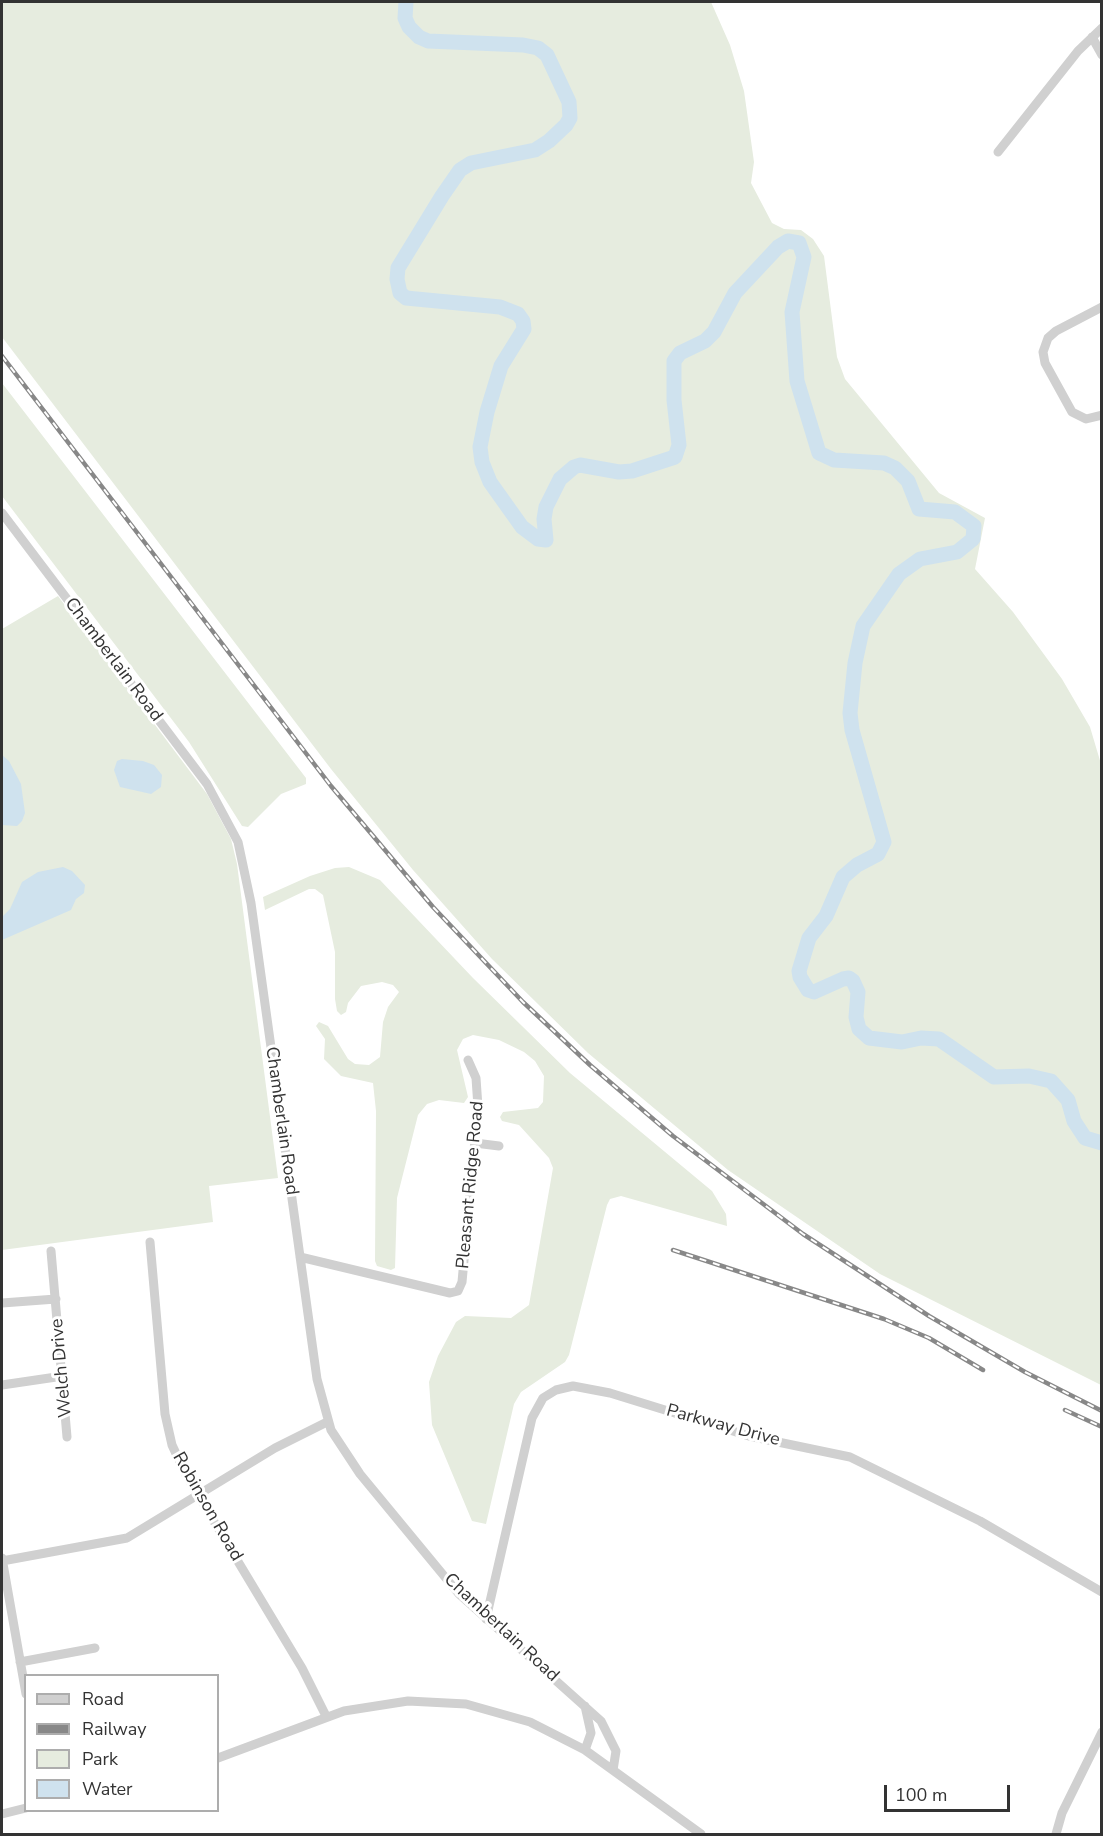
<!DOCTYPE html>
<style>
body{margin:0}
#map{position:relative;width:1103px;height:1836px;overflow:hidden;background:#fff;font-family:"Nunito Sans",sans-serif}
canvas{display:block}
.frame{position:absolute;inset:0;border:3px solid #333;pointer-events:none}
.legend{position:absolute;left:24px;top:1674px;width:195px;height:138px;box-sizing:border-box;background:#fff;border:2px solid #adadad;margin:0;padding:8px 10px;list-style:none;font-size:18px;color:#333}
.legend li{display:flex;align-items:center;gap:12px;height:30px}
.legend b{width:30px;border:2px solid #adadad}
.scale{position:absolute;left:884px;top:1785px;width:126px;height:27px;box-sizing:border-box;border:3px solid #333;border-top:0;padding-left:8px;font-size:18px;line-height:21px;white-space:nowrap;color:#333;-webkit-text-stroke:4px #fff;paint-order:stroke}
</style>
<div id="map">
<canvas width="1103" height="1836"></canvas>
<div class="frame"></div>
<ul class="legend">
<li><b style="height:8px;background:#d0d0d0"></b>Road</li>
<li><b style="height:8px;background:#888"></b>Railway</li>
<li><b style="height:16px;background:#e6ecdf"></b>Park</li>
<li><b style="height:16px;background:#cfe2ee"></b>Water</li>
</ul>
<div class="scale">100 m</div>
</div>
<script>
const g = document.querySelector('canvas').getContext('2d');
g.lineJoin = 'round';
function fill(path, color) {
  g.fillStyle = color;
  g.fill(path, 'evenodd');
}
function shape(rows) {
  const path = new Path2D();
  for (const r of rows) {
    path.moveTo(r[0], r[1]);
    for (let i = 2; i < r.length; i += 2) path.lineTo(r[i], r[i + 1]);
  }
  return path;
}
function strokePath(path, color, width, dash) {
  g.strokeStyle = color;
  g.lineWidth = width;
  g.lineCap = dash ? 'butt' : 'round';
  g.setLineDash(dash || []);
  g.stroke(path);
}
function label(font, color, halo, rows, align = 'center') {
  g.font = font + ' "Nunito Sans",sans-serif';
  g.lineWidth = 6;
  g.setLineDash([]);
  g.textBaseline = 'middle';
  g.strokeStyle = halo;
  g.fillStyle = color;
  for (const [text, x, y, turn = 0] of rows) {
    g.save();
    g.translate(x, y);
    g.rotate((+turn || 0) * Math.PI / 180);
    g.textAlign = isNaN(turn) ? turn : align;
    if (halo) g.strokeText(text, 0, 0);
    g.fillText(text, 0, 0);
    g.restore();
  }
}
const green = shape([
 [2,2,711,2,730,45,744,91,754,162,751,183,772,223,784,229,801,230,813,239,824,256,837,357,845,379,939,493,985,518,975,569,1013,612,1062,679,1090,727,1101,764,1101,1385,880,1274,728,1170,588,1053,492,959,413,870,331,769,2,337],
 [2,383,306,778,306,784,281,794,248,827,242,826,189,742,2,496],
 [58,596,207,794,231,839,237,864,278,1178,209,1186,213,1222,2,1250,2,629],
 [349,867,380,880,473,978,570,1073,712,1191,726,1214,727,1226,621,1196,610,1199,607,1205,569,1355,565,1362,521,1392,514,1404,486,1524,472,1521,432,1425,429,1382,438,1356,456,1322,465,1316,511,1318,529,1305,553,1168,549,1158,519,1125,502,1121,500,1117,503,1112,538,1108,543,1102,544,1076,535,1061,524,1052,499,1040,473,1035,463,1039,457,1050,468,1097,464,1103,439,1100,427,1104,418,1115,397,1198,395,1268,391,1270,377,1266,375,1261,376,1111,373,1083,341,1076,324,1059,325,1039,316,1026,319,1022,328,1026,348,1059,355,1064,369,1065,380,1057,383,1022,388,1007,399,992,393,985,382,982,361,986,348,1003,346,1012,341,1015,337,1011,335,999,335,952,323,895,315,889,309,889,265,910,263,897,310,876,335,868]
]);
const water = shape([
 [2,755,9,761,21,784,25,813,22,821,17,826,2,825],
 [122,759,143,761,154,765,162,775,161,787,151,794,120,787,114,770,117,761],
 [63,867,72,871,85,885,84,893,76,899,71,910,2,940,2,917,10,909,22,882,38,872]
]);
const river = shape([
 [406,2,405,18,409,27,419,37,428,41,523,45,538,48,547,55,569,102,570,118,566,125,549,141,535,150,471,163,460,170,442,196,398,268,397,279,400,293,406,298,500,307,518,314,523,321,524,329,501,366,487,412,480,447,482,462,490,482,522,527,538,539,546,540,544,519,546,507,560,479,574,467,580,465,619,472,632,471,675,457,679,445,674,400,674,361,680,353,705,341,714,332,735,293,778,247,788,241,799,243,804,257,792,312,797,381,819,453,834,460,884,463,895,468,908,481,919,509,955,512,974,526,973,539,957,552,920,559,899,574,863,626,855,663,850,713,852,730,884,842,878,854,857,865,843,877,826,916,809,938,799,971,800,977,808,990,814,992,843,979,849,978,853,981,858,992,856,1017,859,1029,869,1038,902,1042,921,1038,939,1039,994,1077,1029,1076,1051,1081,1068,1100,1074,1121,1085,1138,1102,1143]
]);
const minor = shape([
 [1092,37,1102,55],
 [998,152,1078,51,1102,28],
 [1102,307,1056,331,1048,338,1043,352,1045,363,1072,412,1086,419,1102,415],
 [2,513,207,784,238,842,251,903,317,1379,331,1430,360,1474,459,1594,601,1721,616,1751,613,1770],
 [475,1143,499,1146],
 [150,1242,165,1414,172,1445,186,1475,302,1668,326,1716],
 [51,1251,67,1437],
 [300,1257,450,1293,458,1291,462,1282,478,1107,476,1078,468,1060],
 [2,1303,56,1299],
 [2,1385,63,1376],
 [2,1558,26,1694],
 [2,1561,127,1538,275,1448,327,1422],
 [486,1619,532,1418,543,1398,556,1390,573,1386,610,1393,749,1436,850,1457,980,1521,1102,1592],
 [20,1662,95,1648],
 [585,1750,591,1733,585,1706],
 [218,1758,344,1711,408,1701,466,1704,530,1722,585,1750,701,1834],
 [2,1814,26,1808],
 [1056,1834,1062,1813,1102,1732]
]);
const rail = shape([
 [2,356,331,786,433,907,523,1002,590,1065,673,1136,803,1234,929,1316,1025,1372,1102,1411],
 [673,1250,884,1319,929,1338,983,1370],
 [1065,1410,1102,1427]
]);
const streetNames = [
 ["Chamberlain Road",113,660,53],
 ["Chamberlain Road",281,1121,82],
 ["Pleasant Ridge Road",471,1185,-85],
 ["Welch Drive",62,1368,-95],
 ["Parkway Drive",723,1426,15],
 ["Robinson Road",207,1507,60],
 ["Chamberlain Road",501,1628,43]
];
fill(green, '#e6ecdf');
fill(water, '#cfe2ee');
strokePath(river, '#cfe2ee', 15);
strokePath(minor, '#d0d0d0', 9);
strokePath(rail, '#888', 4.5);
strokePath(rail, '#fff', 2, [7]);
label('18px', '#333', '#fff', streetNames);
</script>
